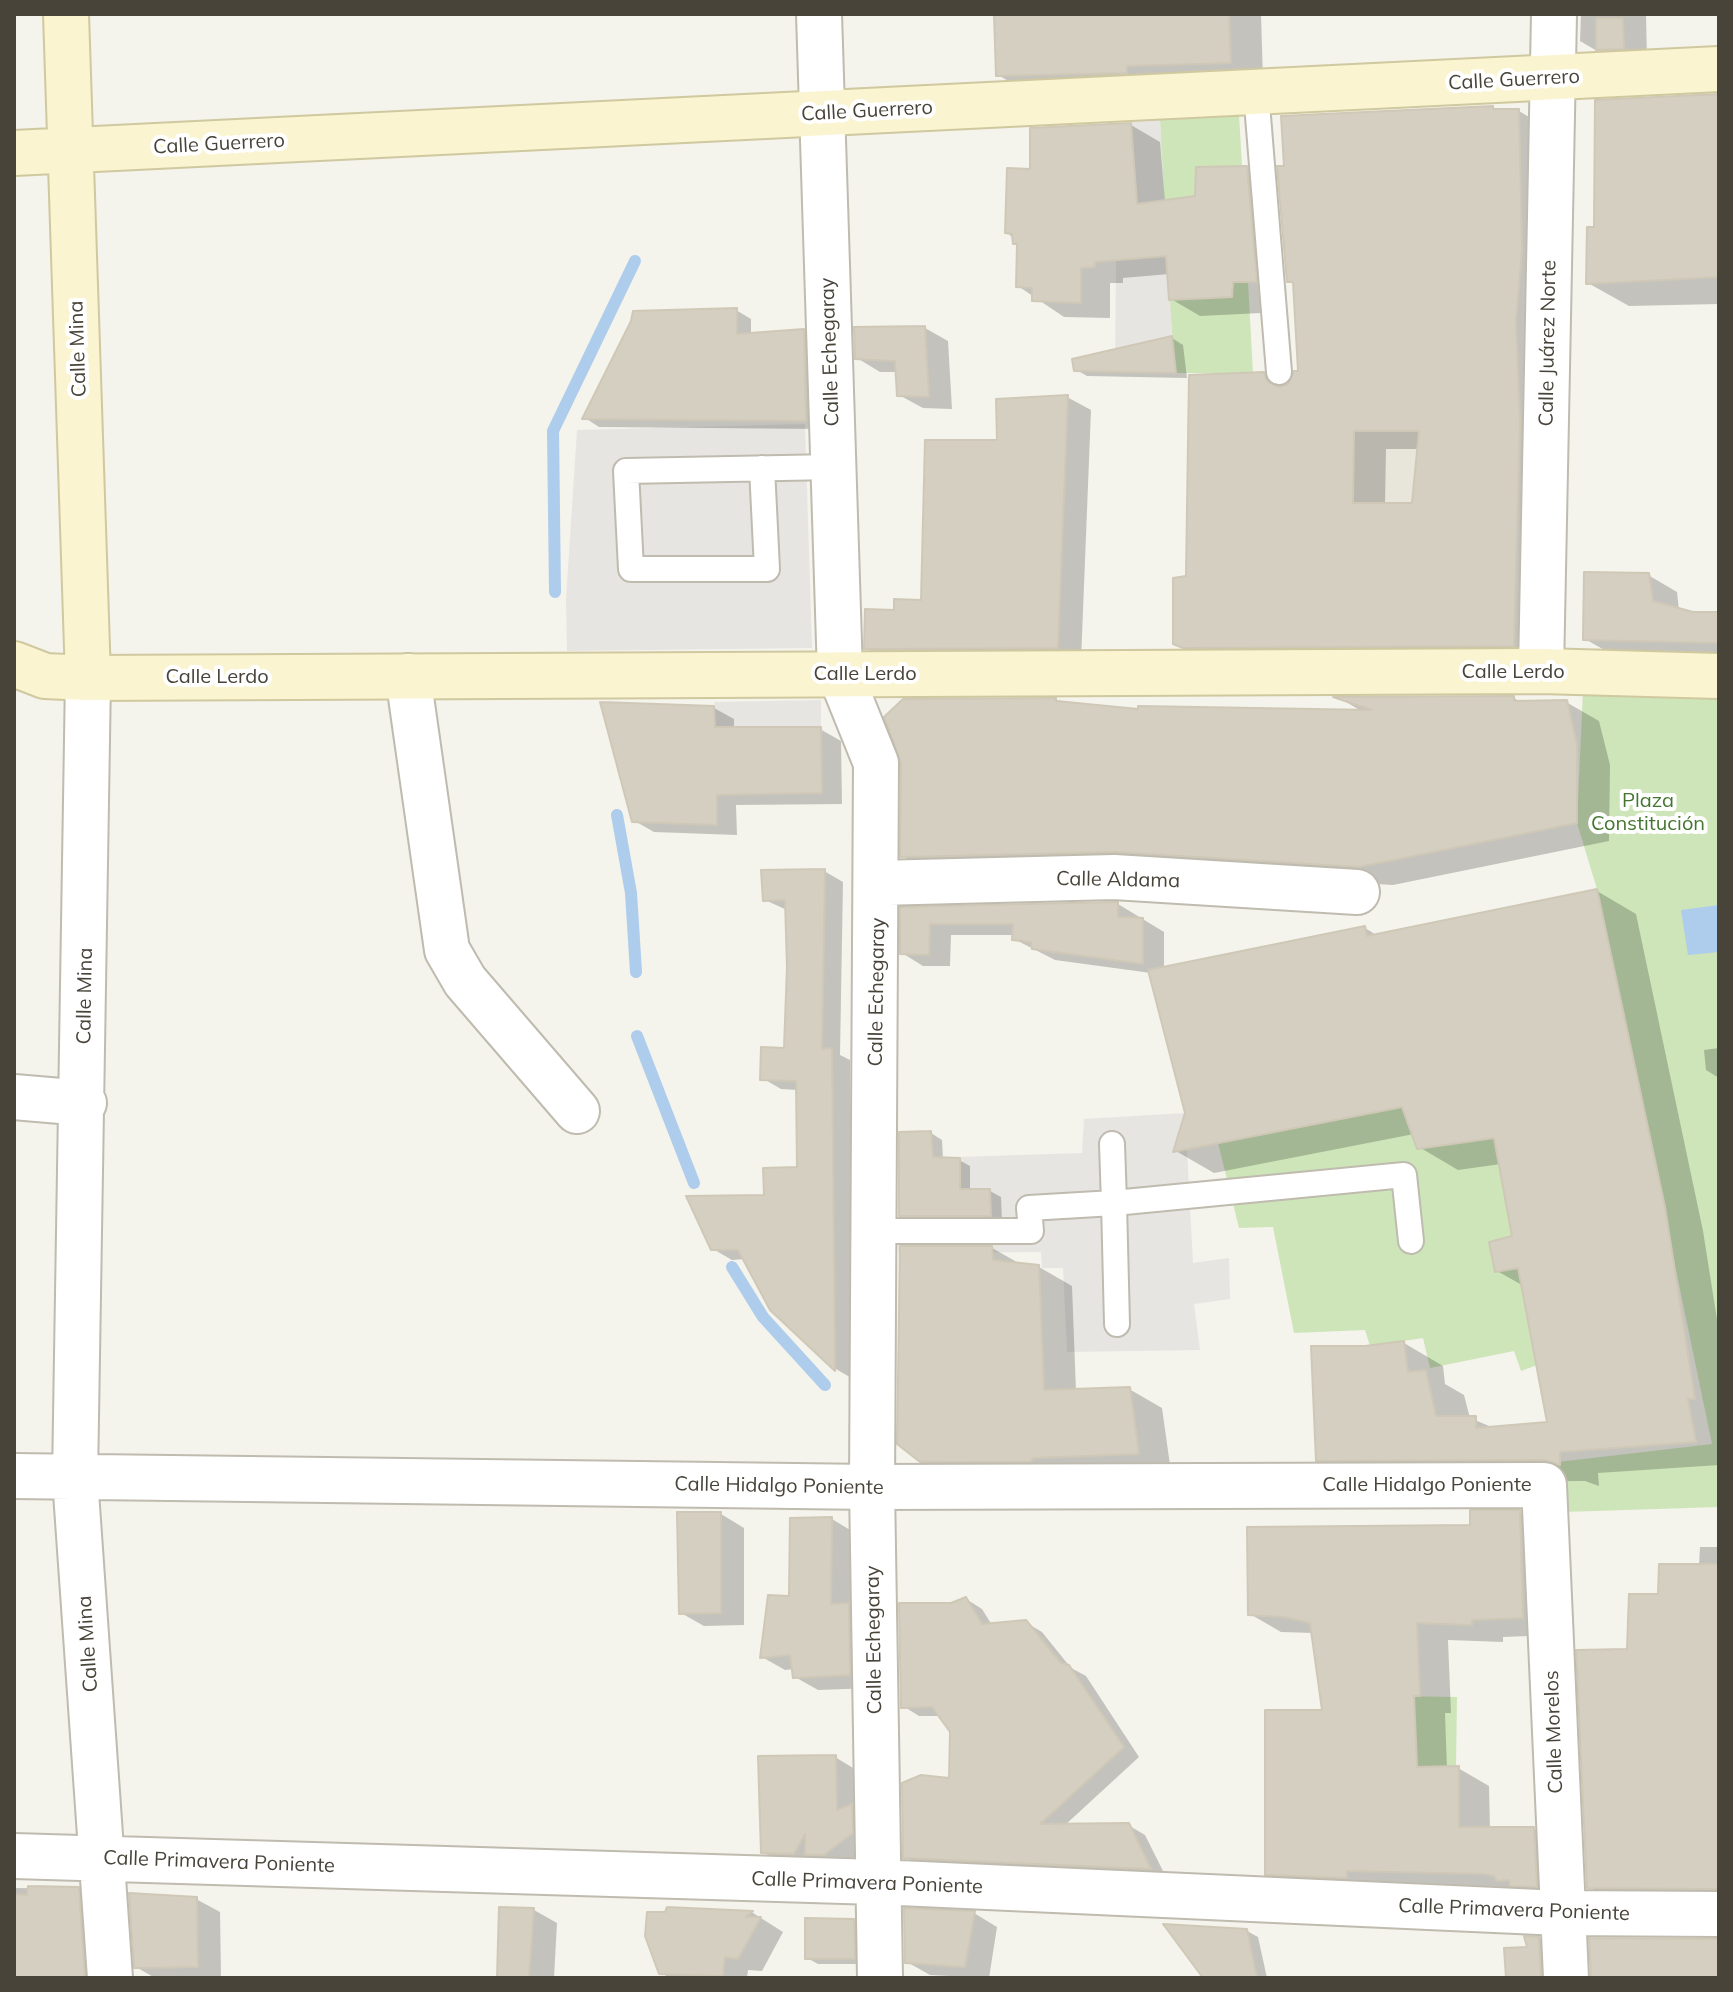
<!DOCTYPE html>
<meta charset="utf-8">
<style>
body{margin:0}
#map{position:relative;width:1733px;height:1992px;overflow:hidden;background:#f4f3ec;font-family:Mulish,sans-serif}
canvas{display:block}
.frame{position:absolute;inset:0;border:16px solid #48443a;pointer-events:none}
</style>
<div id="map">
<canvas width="1733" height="1992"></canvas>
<div class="frame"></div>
</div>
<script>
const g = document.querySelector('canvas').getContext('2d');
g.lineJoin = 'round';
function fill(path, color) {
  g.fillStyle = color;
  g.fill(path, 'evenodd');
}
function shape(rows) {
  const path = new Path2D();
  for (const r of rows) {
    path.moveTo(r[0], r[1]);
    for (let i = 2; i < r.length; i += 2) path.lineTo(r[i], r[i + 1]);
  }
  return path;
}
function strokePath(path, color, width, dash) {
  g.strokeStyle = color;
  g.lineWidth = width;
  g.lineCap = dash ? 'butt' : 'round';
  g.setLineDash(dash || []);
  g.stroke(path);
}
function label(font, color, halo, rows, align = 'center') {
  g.font = font + ' Mulish,sans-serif';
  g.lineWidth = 8;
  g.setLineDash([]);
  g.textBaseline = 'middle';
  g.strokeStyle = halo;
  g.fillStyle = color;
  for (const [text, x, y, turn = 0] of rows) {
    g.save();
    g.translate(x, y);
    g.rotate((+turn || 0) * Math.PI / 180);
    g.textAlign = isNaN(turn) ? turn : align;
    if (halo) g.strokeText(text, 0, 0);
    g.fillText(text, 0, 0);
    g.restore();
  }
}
const residential = shape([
 [1520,423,1475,504,1311,510,1304,431,1419,431]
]);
const green = shape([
 [1239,115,1242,166,1197,167,1195,196,1163,201,1160,120],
 [1233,282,1248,282,1253,373,1176,373,1169,300,1232,297],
 [1583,690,1719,693,1719,1507,1563,1512,1549,1463,1712,1444,1597,889,1577,823],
 [1402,1107,1417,1149,1494,1138,1512,1236,1489,1242,1495,1272,1518,1268,1537,1365,1521,1371,1514,1351,1430,1368,1423,1338,1370,1346,1365,1330,1294,1333,1273,1227,1239,1228,1218,1143],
 [1392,1696,1457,1697,1456,1766,1417,1767,1416,1745,1392,1744]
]);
const parking = shape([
 [1131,120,1160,120,1172,336,1132,345,1115,371,1116,260,1142,257],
 [805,424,812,648,567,651,566,599,577,430],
 [821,700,821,727,715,727,714,702],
 [1185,1113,1193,1263,1229,1258,1230,1299,1194,1304,1200,1350,1067,1352,1063,1268,1042,1268,1041,1252,898,1253,898,1218,991,1215,990,1189,960,1189,961,1157,1082,1153,1084,1119]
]);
const water = shape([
 [1719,905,1719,952,1688,955,1681,910]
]);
const shadow = shape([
 [996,14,1261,14,1263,81,1031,94,998,75],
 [1581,14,1646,14,1647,61,1604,55,1580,41],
 [1719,96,1719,304,1629,306,1588,283,1596,229],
 [1493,108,1519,111,1551,130,1546,664,1208,662,1175,643,1188,578,1263,374,1285,387,1300,373,1295,284,1289,281],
 [1386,449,1419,449,1414,505,1385,505],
 [1131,125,1160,142,1165,202,1197,198,1247,168,1276,185,1285,298,1262,298,1261,313,1200,316,1171,299,1169,274,1123,278,1123,283,1110,283,1110,318,1064,317,1018,286,1019,245,1007,232,1032,171],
 [736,310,751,319,751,335,804,331,818,340,821,429,599,427,585,418],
 [925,328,948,341,952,409,923,408,899,395,898,372,880,372,857,358],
 [1172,338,1183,345,1187,378,1087,376,1075,369],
 [1067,397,1091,410,1081,661,890,662,866,648,896,612,923,602,999,442],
 [1648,575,1677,592,1679,610,1719,614,1719,657,1613,655,1585,639],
 [1514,698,1522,703,1566,702,1599,721,1610,765,1609,841,1393,885,1150,870,936,875,902,856,1055,700,1140,711,1363,712,1341,699],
 [714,708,734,719,734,729,820,729,841,741,842,804,736,805,737,835,654,832,633,820],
 [824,871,843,882,840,1055,850,1060,853,1379,836,1369,771,1309,745,1259,732,1260,713,1249,799,1169,798,1090,781,1089,762,1078,786,1050,789,967,787,910,765,900],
 [1597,891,1636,914,1703,1231,1719,1332,1719,1465,1598,1473,1599,1486,1585,1481,1357,1482,1318,1460,1365,1348,1404,1343,1443,1366,1445,1384,1464,1395,1470,1418,1494,1428,1549,1423,1522,1285,1497,1271,1515,1237,1501,1164,1458,1170,1419,1147,1414,1134,1214,1173,1176,1151,1187,1114,1151,973,1055,960,1014,939,1014,935,951,935,950,966,923,966,902,953,902,909,1118,904,1164,932,1164,968,1365,928,1378,936],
 [1719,1048,1719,1078,1706,1070,1704,1050],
 [931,1133,942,1140,943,1159,959,1160,970,1166,970,1191,990,1191,1001,1197,1002,1221,912,1221,901,1215],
 [992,1248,1022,1265,1039,1267,1072,1286,1076,1391,1129,1389,1162,1408,1171,1472,955,1480,921,1460],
 [1519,1512,1550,1530,1554,1635,1503,1637,1503,1642,1448,1640,1451,1713,1445,1713,1447,1769,1458,1768,1489,1786,1490,1829,1534,1829,1565,1847,1543,1903,1299,1892,1267,1873,1324,1712,1314,1633,1281,1632,1250,1614,1472,1527],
 [721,1514,744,1528,744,1625,704,1626,681,1613],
 [832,1519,855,1533,873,1688,818,1690,795,1677,794,1669,785,1670,762,1657],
 [1700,1547,1719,1547,1719,1893,1698,1891,1697,1913,1634,1913,1589,1887,1629,1651,1660,1596,1699,1566],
 [966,1599,982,1609,992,1625,1025,1622,1042,1632,1071,1668,1086,1676,1139,1757,1064,1826,1128,1825,1145,1835,1166,1877,921,1866,905,1857,950,1780,952,1731,941,1716,919,1716,903,1706,951,1605],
 [835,1757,858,1771,876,1847,849,1868,786,1866,763,1852],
 [14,1888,78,1889,101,1902,107,1978,14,1978],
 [196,1899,220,1912,221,1978,155,1978,136,1967],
 [668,1909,753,1913,783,1932,762,1971,748,1970,747,1978,670,1978,661,1973],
 [534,1910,557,1923,554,1978,499,1978],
 [974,1913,997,1927,989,1978,930,1975,907,1962],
 [854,1921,865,1927,865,1964,818,1964,807,1958],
 [1247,1931,1258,1937,1267,1978,1206,1978],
 [1539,1939,1562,1952,1564,1978,1508,1978]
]);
const stream = shape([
 [555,592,553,431,635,261],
 [617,815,631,893,636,972],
 [637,1036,694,1183],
 [732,1267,763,1317,825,1385]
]);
const building = shape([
 [994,14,1229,14,1231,63,1127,66,1127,73,996,76,994,14],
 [1596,18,1623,18,1624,49,1596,50,1596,18],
 [1719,94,1719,277,1586,284,1587,227,1594,227,1595,100,1719,94],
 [1493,106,1493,109,1519,109,1522,249,1516,321,1520,423,1514,646,1183,648,1173,644,1173,578,1186,576,1189,375,1264,372,1267,381,1279,387,1288,384,1294,371,1298,371,1293,282,1287,282,1277,166,1284,166,1281,116,1493,106],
 [1354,431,1419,431,1412,503,1353,503,1354,431],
 [1131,123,1137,204,1195,196,1196,167,1247,166,1257,282,1233,282,1232,297,1169,300,1166,256,1095,262,1095,267,1081,268,1081,303,1032,301,1032,288,1016,287,1017,244,1013,244,1012,234,1005,233,1007,168,1030,169,1030,128,1131,123],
 [737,308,737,334,804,329,806,421,582,419,631,321,633,311,737,308],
 [925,326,929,397,897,396,895,361,855,359,854,327,925,326],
 [1172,336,1176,373,1074,371,1072,359,1172,336],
 [1068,395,1058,648,864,649,865,609,894,610,894,599,921,600,925,440,997,440,996,399,1068,395],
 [1584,572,1649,573,1653,601,1693,612,1719,612,1719,643,1583,640,1584,572],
 [1514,696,1514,701,1567,700,1577,745,1577,823,1359,867,1116,852,900,857,901,763,884,717,903,699,1056,698,1056,701,1138,709,1138,706,1372,710,1333,697,1514,696],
 [600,702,714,706,715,727,821,727,822,793,717,795,717,825,632,822,600,702],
 [825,869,822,1049,832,1048,835,1371,770,1310,738,1250,711,1250,686,1196,764,1195,763,1168,797,1167,796,1081,760,1080,761,1047,784,1048,787,967,785,900,763,901,761,870,825,869],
 [1597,889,1665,1207,1695,1399,1688,1399,1696,1442,1560,1452,1560,1465,1544,1460,1316,1461,1311,1346,1365,1346,1404,1341,1408,1372,1426,1370,1436,1416,1476,1416,1476,1428,1547,1422,1518,1268,1495,1272,1489,1242,1512,1236,1494,1138,1417,1149,1402,1107,1173,1152,1185,1113,1148,970,1365,926,1367,936,1597,889],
 [1114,902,1118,902,1118,917,1143,918,1143,964,1032,949,1031,942,1012,940,1013,924,930,924,929,955,900,954,900,907,1114,902],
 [931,1131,933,1157,960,1158,960,1189,990,1189,991,1216,899,1216,899,1132,931,1131],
 [900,1246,992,1246,993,1260,1039,1265,1044,1390,1130,1387,1139,1454,1033,1458,1031,1462,920,1462,897,1444,900,1246],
 [1470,1510,1520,1510,1523,1618,1472,1620,1472,1625,1417,1623,1420,1696,1414,1696,1417,1767,1459,1766,1459,1827,1534,1827,1537,1887,1510,1886,1509,1880,1497,1881,1494,1876,1484,1874,1347,1871,1347,1878,1265,1875,1265,1710,1322,1710,1310,1623,1283,1617,1248,1615,1247,1527,1470,1525,1470,1510],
 [677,1512,721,1512,721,1613,679,1614,677,1512],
 [832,1517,831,1604,849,1603,850,1675,793,1678,790,1655,760,1658,768,1595,789,1596,790,1518,832,1517],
 [1659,1564,1719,1564,1719,1889,1587,1888,1576,1650,1627,1649,1629,1594,1658,1594,1659,1564],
 [966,1597,982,1624,1026,1620,1061,1663,1069,1665,1124,1747,1040,1824,1129,1823,1151,1869,903,1858,902,1783,921,1775,949,1778,950,1732,932,1707,901,1708,899,1603,951,1603,966,1597],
 [836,1755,837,1810,852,1804,853,1833,824,1855,805,1855,805,1834,794,1854,761,1853,758,1756,836,1755],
 [28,1886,79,1887,85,1978,14,1978,14,1894,27,1895,28,1886],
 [129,1893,197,1897,198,1967,134,1968,129,1893],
 [499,1907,534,1908,529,1978,497,1978,499,1907],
 [667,1907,753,1911,746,1917,761,1917,738,1959,725,1957,723,1976,659,1974,645,1936,647,1912,665,1912,667,1907],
 [904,1908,975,1911,965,1967,905,1963,904,1908],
 [805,1918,854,1919,855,1959,805,1959,805,1918],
 [1163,1924,1247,1929,1257,1978,1203,1978,1163,1924],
 [1524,1936,1539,1937,1541,1978,1506,1978,1504,1948,1527,1947,1524,1936],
 [1589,1938,1719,1939,1719,1978,1591,1978,1589,1938]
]);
const lane = shape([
 [1256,92,1279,372],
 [762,468,767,569,631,569,626,471,834,467],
 [1112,1144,1114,1203,1404,1175,1411,1241],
 [874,1231,1031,1231,1029,1208,1114,1203,1117,1324]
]);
const street = shape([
 [819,14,840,674,876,763,872,1487,880,1978],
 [1541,671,1554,14],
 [408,676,447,950,465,981,577,1111],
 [88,678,75,1478,110,1978],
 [878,883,1114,877,1357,892],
 [14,1097,84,1103],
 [14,1476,872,1487,1544,1485,1566,1978],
 [14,1856,877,1882,1561,1913,1719,1914]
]);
const secondary = shape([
 [66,14,88,678],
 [14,153,1719,69],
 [14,664,45,676,88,678,1541,671,1719,676]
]);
const streetNames = [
 ["Calle Guerrero",1514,80,-3],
 ["Calle Guerrero",867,111,-3],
 ["Calle Guerrero",219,144,-3],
 ["Calle Juárez Norte",1548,343,-89],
 ["Calle Mina",78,349,-92],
 ["Calle Echegaray",830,352,-92],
 ["Calle Lerdo",1513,672],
 ["Calle Lerdo",865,674],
 ["Calle Lerdo",217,677],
 ["Calle Aldama",1118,880,1],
 ["Calle Echegaray",877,992,-89],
 ["Calle Mina",85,996,-89],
 ["Calle Hidalgo Poniente",1427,1485],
 ["Calle Hidalgo Poniente",779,1486,1],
 ["Calle Echegaray",874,1640,-91],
 ["Calle Mina",88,1644,-94],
 ["Calle Morelos",1554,1732,-92],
 ["Calle Primavera Poniente",219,1862,2],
 ["Calle Primavera Poniente",867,1883,2],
 ["Calle Primavera Poniente",1514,1910,2]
];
const parkNames = [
 ["Plaza",1648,801],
 ["Constitución",1648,824]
];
fill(residential, '#e8e5da');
fill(green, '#cde5b9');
fill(parking, '#e7e5e2');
fill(water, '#aecceb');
fill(shadow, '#0003');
strokePath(stream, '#aecceb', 12);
fill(building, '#d5cfc2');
strokePath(building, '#cfc8b6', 2);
strokePath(lane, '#bfbbaf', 28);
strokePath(street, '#bfbbaf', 48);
strokePath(secondary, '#d0c89f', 48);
strokePath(lane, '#fff', 24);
strokePath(street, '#fff', 44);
strokePath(secondary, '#faf4d0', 44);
label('20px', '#48443a', '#fff', streetNames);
label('20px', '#457631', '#fff', parkNames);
</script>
